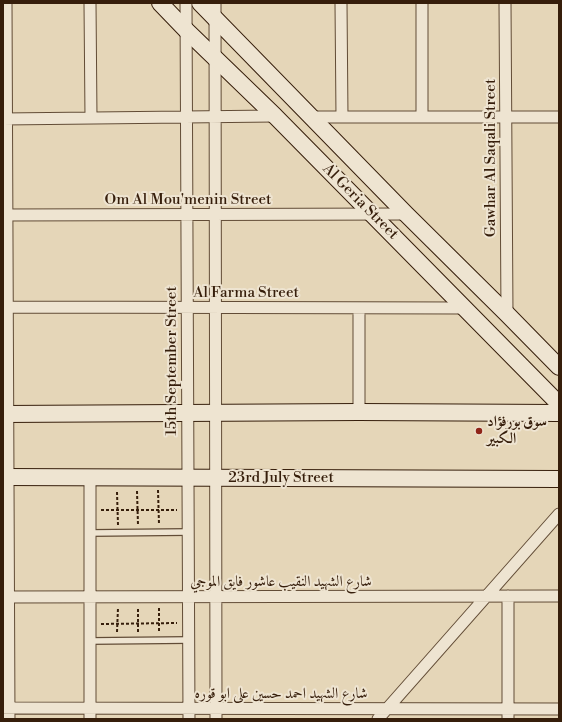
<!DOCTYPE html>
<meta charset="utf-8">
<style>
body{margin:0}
#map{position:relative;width:562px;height:722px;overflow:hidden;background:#e5d6b8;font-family:"Libre Bodoni",serif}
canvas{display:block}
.frame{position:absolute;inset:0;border:4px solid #361e0b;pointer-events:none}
</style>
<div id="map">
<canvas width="562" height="722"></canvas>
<div class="frame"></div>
</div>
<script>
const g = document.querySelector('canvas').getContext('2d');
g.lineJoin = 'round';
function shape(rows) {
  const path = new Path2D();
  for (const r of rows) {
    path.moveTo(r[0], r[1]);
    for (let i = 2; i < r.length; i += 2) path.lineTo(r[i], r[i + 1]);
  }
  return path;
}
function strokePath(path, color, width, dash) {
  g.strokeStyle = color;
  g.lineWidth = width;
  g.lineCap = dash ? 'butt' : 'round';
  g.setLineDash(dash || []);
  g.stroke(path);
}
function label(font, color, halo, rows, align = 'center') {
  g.font = font + ' "Libre Bodoni",Amiri,serif';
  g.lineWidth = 4;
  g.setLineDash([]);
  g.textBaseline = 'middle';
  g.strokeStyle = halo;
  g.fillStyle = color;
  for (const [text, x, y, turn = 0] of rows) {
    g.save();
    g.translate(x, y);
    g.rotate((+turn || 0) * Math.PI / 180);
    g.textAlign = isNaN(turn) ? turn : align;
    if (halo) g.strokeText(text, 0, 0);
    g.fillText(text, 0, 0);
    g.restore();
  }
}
const path = shape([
 [158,490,159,524],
 [137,491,138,525],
 [117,492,118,525],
 [101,510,177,510],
 [101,624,177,623],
 [159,631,159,608],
 [117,632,118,608],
 [138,632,138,608]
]);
const lane = shape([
 [90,533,188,532],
 [90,641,188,640]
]);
const street = shape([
 [6,3,9,719],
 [90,3,91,118],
 [186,3,189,719],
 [215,3,216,719],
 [341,3,342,117],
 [505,3,507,314],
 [312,117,559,117],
 [422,117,422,3],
 [3,119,275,116],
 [3,215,406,214],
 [3,307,464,308],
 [359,308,359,412],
 [90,477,90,719],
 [3,597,559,596],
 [3,708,559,709],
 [378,719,559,514],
 [508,719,508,596]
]);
const secondary = shape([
 [160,3,186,30,275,116,559,404],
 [200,3,406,214,507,314,559,367],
 [3,414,359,412,559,413],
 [3,477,559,479]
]);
const markers = [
 [479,431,4,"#8f2418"]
];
const streetNames = [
 ["Gawhar Al Saqali Street",491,158,-90],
 ["Om Al Mou'menin Street",188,200],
 ["Al Geria Street",360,202,45],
 ["Al Farma Street",246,293],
 ["15th September Street",172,361,-90],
 ["23rd July Street",281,478],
 ["شارع الشهيد النقيب عاشور فايق الموجي",281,582],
 ["شارع الشهيد احمد حسين على ابو قوره",281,694]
];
const poiNames = [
 ["سوق بورفؤاد",487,422],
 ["الكبير",487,439]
];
strokePath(lane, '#624c36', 8);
strokePath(street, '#624c36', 13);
strokePath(secondary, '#361e0b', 18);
strokePath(path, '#361e0b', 2, [3, 2]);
strokePath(lane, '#eee4d1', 5.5);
strokePath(street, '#eee4d1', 11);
strokePath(secondary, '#eee4d1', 16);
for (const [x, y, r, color] of markers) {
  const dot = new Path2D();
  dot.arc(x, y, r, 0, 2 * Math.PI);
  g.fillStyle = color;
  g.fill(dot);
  strokePath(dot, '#eee4d1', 1.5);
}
label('15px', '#361e0b', '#eee4d1', streetNames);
label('bold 15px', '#361e0b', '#eee4d1', poiNames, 'left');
</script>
